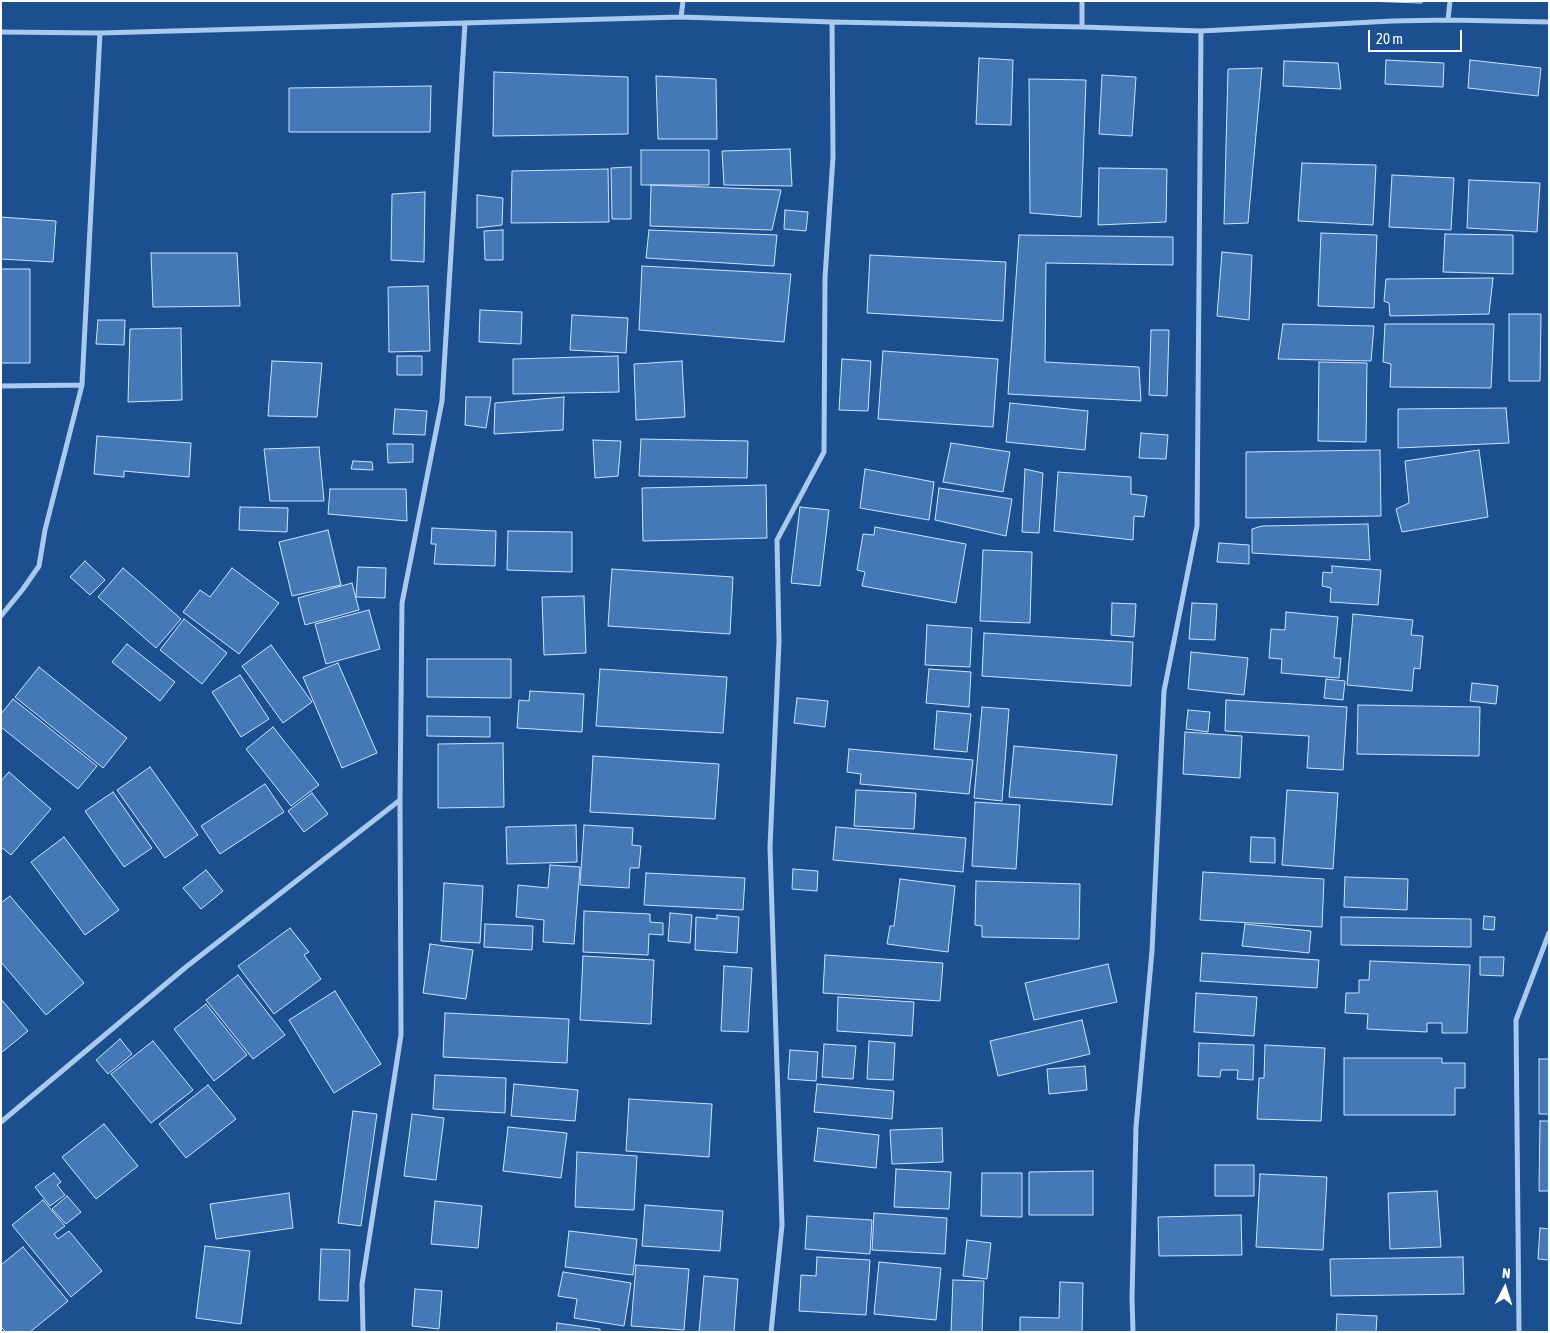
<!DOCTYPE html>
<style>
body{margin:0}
#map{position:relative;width:1550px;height:1333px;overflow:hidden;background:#1b4f8f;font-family:"Asap Condensed",sans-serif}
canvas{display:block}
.frame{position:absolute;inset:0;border:2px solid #fff;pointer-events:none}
.north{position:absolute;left:1480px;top:1263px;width:50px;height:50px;-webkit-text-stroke:4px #1b4f8f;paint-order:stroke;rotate:5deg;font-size:14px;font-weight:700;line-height:20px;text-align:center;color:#fff}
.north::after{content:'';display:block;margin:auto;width:18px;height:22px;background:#fff;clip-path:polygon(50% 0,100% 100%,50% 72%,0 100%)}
.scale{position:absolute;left:1368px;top:30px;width:94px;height:22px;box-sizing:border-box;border:2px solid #fff;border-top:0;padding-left:6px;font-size:15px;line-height:18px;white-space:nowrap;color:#fff;-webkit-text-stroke:4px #1b4f8f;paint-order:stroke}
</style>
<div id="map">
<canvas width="1550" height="1333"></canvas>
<div class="frame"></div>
<div class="north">N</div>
<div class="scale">20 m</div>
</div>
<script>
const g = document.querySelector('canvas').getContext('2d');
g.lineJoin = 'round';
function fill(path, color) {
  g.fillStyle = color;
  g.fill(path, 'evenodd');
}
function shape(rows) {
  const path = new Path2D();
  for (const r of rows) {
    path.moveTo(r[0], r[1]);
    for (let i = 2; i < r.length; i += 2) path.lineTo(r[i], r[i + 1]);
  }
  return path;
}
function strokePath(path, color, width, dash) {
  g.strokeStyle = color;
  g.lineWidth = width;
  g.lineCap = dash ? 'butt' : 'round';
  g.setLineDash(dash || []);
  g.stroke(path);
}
const building = shape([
 [1364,1,1422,1,1422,3,1364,1],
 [979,58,1013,60,1011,125,976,124,979,58],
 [1386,60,1444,63,1443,87,1385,84,1386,60],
 [1470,60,1541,68,1538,96,1468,88,1470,60],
 [1284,61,1338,63,1341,89,1283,86,1284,61],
 [1262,68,1248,223,1224,224,1228,69,1262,68],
 [494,72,628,77,628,134,493,136,494,72],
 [1102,75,1136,77,1132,136,1099,134,1102,75],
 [656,76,716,79,717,139,658,139,656,76],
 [1029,79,1086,80,1081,217,1030,213,1029,79],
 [431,86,430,132,289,132,289,88,431,86],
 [790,149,792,186,724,185,722,151,790,149],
 [641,150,709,150,709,185,641,185,641,150],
 [1302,163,1376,165,1373,225,1298,221,1302,163],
 [631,167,631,219,612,219,611,168,631,167],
 [1099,168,1167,169,1166,222,1098,225,1099,168],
 [608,169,609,222,511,223,512,171,608,169],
 [1392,175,1454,178,1451,230,1389,227,1392,175],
 [1469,180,1540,183,1537,232,1467,228,1469,180],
 [651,185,781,190,772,230,650,226,651,185],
 [425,192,424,262,391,260,392,194,425,192],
 [477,195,503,198,502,225,477,228,477,195],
 [785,210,808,212,806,231,784,229,785,210],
 [1,217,56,221,53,262,1,259,1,217],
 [503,230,503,260,485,260,484,231,503,230],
 [649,230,777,235,774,266,646,258,649,230],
 [1321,233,1377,235,1374,308,1318,306,1321,233],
 [1445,234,1513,235,1513,274,1443,272,1445,234],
 [1019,235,1173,237,1173,265,1046,263,1045,362,1139,367,1141,401,1008,394,1019,235],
 [1222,252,1252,255,1249,320,1217,316,1222,252],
 [151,253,237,253,240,306,153,307,151,253],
 [870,255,1006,262,1003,321,867,313,870,255],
 [642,266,791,274,784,342,639,330,642,266],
 [1,269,30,269,30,363,1,363,1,269],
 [1493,278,1489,314,1390,316,1389,303,1384,301,1386,279,1493,278],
 [428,286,430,351,389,352,388,287,428,286],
 [480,310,522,312,521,344,479,342,480,310],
 [1509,314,1541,314,1540,381,1509,381,1509,314],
 [572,315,628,318,626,353,570,350,572,315],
 [98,320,125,320,124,345,96,344,98,320],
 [1283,324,1374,326,1371,361,1278,359,1283,324],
 [1385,324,1494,324,1491,388,1390,387,1391,364,1383,362,1385,324],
 [181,328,182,400,128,402,130,329,181,328],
 [1151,330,1169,330,1167,396,1149,395,1151,330],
 [883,351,998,359,993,427,878,419,883,351],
 [397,356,422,356,422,375,397,375,397,356],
 [618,356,619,392,513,394,513,359,618,356],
 [842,359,871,361,868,411,839,410,842,359],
 [272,361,322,363,317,417,268,416,272,361],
 [682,361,685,417,636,420,634,364,682,361],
 [1319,362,1367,363,1366,442,1318,441,1319,362],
 [466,397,491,397,486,428,465,425,466,397],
 [564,397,563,430,494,434,495,403,564,397],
 [1010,403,1088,411,1085,450,1006,442,1010,403],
 [1506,408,1509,443,1398,448,1398,409,1506,408],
 [395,409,427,411,425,435,393,434,395,409],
 [1141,433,1168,435,1166,459,1139,458,1141,433],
 [97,436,191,443,189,477,124,471,124,477,94,474,97,436],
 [641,439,748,441,747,478,639,476,641,439],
 [593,440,621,441,618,476,595,478,593,440],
 [951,443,1010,452,1003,492,943,482,951,443],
 [387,444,413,444,413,462,388,463,387,444],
 [319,447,324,501,270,501,264,449,319,447],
 [1380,450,1381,516,1246,518,1246,452,1380,450],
 [1479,450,1488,517,1402,532,1396,509,1409,503,1405,461,1479,450],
 [353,461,372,462,373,470,351,469,353,461],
 [865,469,934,482,929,520,860,508,865,469],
 [1025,469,1043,473,1039,533,1022,532,1025,469],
 [1058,472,1131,477,1131,494,1147,496,1144,517,1134,516,1133,540,1054,531,1058,472],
 [766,485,767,538,643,541,642,488,766,485],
 [939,488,1012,499,1006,536,935,520,939,488],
 [330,489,406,489,407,521,328,514,330,489],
 [240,507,288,508,287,532,239,530,240,507],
 [800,507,829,510,820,586,791,583,800,507],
 [1368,524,1370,560,1252,553,1252,529,1262,526,1368,524],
 [875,527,966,544,956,603,862,586,865,572,857,570,863,534,874,535,875,527],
 [432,528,496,531,495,566,434,564,436,544,431,544,432,528],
 [328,530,341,585,292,596,279,542,328,530],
 [508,531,572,532,572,572,507,570,508,531],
 [1219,543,1249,545,1249,564,1217,562,1219,543],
 [983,550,1032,552,1030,623,980,621,983,550],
 [85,561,105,580,90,595,70,577,85,561],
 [1332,566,1381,570,1378,605,1330,602,1331,588,1322,586,1323,572,1332,573,1332,566],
 [358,567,386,568,385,598,356,597,358,567],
 [123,568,181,619,156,648,98,597,123,568],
 [232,568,279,603,239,654,183,612,200,590,210,597,232,568],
 [612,569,733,577,730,634,608,626,612,569],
 [352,583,359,610,305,625,298,598,352,583],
 [584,596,586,653,544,655,542,597,584,596],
 [1112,603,1136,604,1134,637,1111,635,1112,603],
 [1192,603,1217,604,1215,640,1189,639,1192,603],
 [369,610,380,649,326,664,315,624,369,610],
 [1286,612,1338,617,1334,658,1341,658,1339,678,1281,673,1282,659,1269,658,1271,629,1285,630,1286,612],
 [1353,614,1413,620,1411,635,1423,636,1420,669,1414,668,1412,691,1347,685,1353,614],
 [184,619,227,653,202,684,160,650,184,619],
 [927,625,972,628,970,667,925,665,927,625],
 [984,633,1133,642,1131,686,982,676,984,633],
 [127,644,175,682,160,701,112,662,127,644],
 [271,645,312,702,283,723,242,666,271,645],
 [1191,652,1248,658,1244,695,1188,689,1191,652],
 [427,659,511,659,511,698,427,697,427,659],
 [338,663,377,753,342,768,303,677,338,663],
 [39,667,127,738,103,768,15,697,39,667],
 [600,669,727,677,723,733,596,726,600,669],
 [929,669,971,672,969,707,926,703,929,669],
 [240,675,269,719,241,737,212,692,240,675],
 [1326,679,1345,681,1343,700,1324,698,1326,679],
 [1472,683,1498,686,1496,704,1470,701,1472,683],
 [530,691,584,694,582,732,517,728,519,700,529,701,530,691],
 [797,698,828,701,825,727,794,723,797,698],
 [13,699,97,766,78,789,1,727,1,714,13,699],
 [1226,700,1347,707,1343,770,1307,768,1309,736,1225,731,1226,700],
 [1358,705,1480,707,1479,756,1357,754,1358,705],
 [982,707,1009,709,1002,801,974,798,982,707],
 [1188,710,1210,712,1208,732,1186,729,1188,710],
 [937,711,971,714,967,752,934,749,937,711],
 [427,716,490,717,490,737,427,736,427,716],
 [273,727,319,785,291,806,246,749,273,727],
 [1185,732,1242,736,1240,778,1183,774,1185,732],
 [503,743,504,807,438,808,438,744,503,743],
 [1014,746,1117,755,1112,805,1009,797,1014,746],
 [849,749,973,760,969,794,860,784,861,774,847,772,849,749],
 [593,756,719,764,715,819,590,812,593,756],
 [150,767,198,835,165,858,117,790,150,767],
 [9,772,51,809,11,855,1,847,1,781,9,772],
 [265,784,284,812,220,854,201,826,265,784],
 [856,790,916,793,914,829,854,826,856,790],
 [1287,790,1338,793,1333,869,1282,865,1287,790],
 [113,792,152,848,124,867,85,811,113,792],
 [312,793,328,814,304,832,288,811,312,793],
 [975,802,1020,805,1016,869,972,866,975,802],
 [576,825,577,862,507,864,506,827,576,825],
 [584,825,633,828,632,845,641,846,639,868,630,868,629,888,580,885,584,825],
 [836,827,966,838,963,872,833,860,836,827],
 [64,837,119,910,85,935,31,862,64,837],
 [1251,837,1275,838,1275,863,1250,862,1251,837],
 [550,865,580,867,574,944,543,942,544,920,516,917,518,885,548,888,550,865],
 [793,869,818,871,817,891,792,889,793,869],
 [206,870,223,891,201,909,183,888,206,870],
 [1203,872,1324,879,1322,927,1200,920,1203,872],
 [646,873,745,878,743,910,644,905,646,873],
 [1345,877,1408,879,1407,910,1344,907,1345,877],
 [900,879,955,886,948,952,887,944,890,926,894,926,900,879],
 [976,881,1080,884,1079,939,982,937,982,926,975,925,976,881],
 [444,883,483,886,480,943,441,941,444,883],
 [10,896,84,983,46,1015,1,962,1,903,10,896],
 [584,911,650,914,650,922,663,923,663,935,649,934,648,955,583,952,584,911],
 [670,913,692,915,690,943,668,941,670,913],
 [717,915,739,917,737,953,695,950,696,917,717,919,717,915],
 [1484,916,1495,917,1494,930,1483,929,1484,916],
 [1341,917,1471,919,1471,947,1341,945,1341,917],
 [485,924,533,926,532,950,484,947,485,924],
 [1245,924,1311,931,1309,953,1242,946,1245,924],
 [290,928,309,952,304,955,321,979,274,1014,238,966,290,928],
 [430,944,473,950,466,999,423,993,430,944],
 [1202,953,1319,960,1317,988,1200,981,1202,953],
 [825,955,943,963,940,1001,823,993,825,955],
 [583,956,654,960,651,1024,580,1020,583,956],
 [1480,957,1504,957,1503,976,1480,975,1480,957],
 [1370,961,1470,965,1467,1033,1442,1033,1442,1023,1427,1023,1427,1032,1367,1029,1368,1014,1345,1013,1346,993,1359,993,1359,980,1369,980,1370,961],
 [1108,964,1117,1002,1034,1020,1025,983,1108,964],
 [724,966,752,968,748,1032,721,1031,724,966],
 [238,975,285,1035,253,1059,206,1000,238,975],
 [335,991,381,1064,334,1093,289,1020,335,991],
 [1196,993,1257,997,1254,1036,1194,1032,1196,993],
 [838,997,914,1002,912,1036,837,1031,838,997],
 [1,999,28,1031,1,1053,1,999],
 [206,1004,247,1055,214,1081,174,1029,206,1004],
 [445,1013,569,1019,567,1063,443,1057,445,1013],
 [1082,1020,1090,1054,998,1076,990,1041,1082,1020],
 [120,1039,132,1054,108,1074,96,1060,120,1039],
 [153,1041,193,1090,151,1123,111,1074,153,1041],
 [869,1041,895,1043,893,1080,867,1079,869,1041],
 [1199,1043,1254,1045,1253,1080,1237,1079,1238,1070,1221,1070,1220,1077,1198,1076,1199,1043],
 [824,1044,856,1046,853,1079,822,1077,824,1044],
 [1265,1045,1325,1048,1321,1121,1257,1119,1259,1078,1264,1078,1265,1045],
 [790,1050,818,1052,816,1081,788,1079,790,1050],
 [1344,1058,1442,1058,1442,1063,1465,1063,1465,1088,1455,1088,1455,1115,1344,1115,1344,1058],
 [1539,1059,1549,1059,1549,1114,1539,1114,1539,1059],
 [1085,1066,1087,1090,1049,1094,1047,1069,1085,1066],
 [435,1075,506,1078,505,1113,433,1109,435,1075],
 [514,1084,578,1090,575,1121,511,1116,514,1084],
 [817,1084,894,1091,892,1119,814,1112,817,1084],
 [208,1085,236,1119,186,1158,159,1124,208,1085],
 [629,1099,712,1104,709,1157,626,1151,629,1099],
 [353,1111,377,1114,361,1226,338,1223,353,1111],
 [412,1114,444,1118,436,1180,404,1176,412,1114],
 [1540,1121,1549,1121,1549,1191,1539,1191,1540,1121],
 [104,1124,138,1166,96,1199,62,1157,104,1124],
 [508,1127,567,1133,561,1178,503,1171,508,1127],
 [818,1128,879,1135,876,1168,814,1161,818,1128],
 [942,1128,943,1162,892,1164,890,1130,942,1128],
 [577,1152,637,1156,634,1210,575,1207,577,1152],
 [1215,1165,1254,1165,1254,1196,1215,1196,1215,1165],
 [896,1169,951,1172,949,1209,894,1207,896,1169],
 [1093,1171,1093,1215,1029,1215,1029,1172,1093,1171],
 [54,1173,61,1182,57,1185,65,1195,50,1206,35,1187,54,1173],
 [982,1173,1022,1173,1022,1217,981,1216,982,1173],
 [1260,1174,1327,1177,1323,1250,1256,1247,1260,1174],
 [1437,1191,1441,1247,1390,1249,1388,1193,1437,1191],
 [289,1193,293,1228,216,1239,210,1204,289,1193],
 [67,1196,81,1212,66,1224,52,1209,67,1196],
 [43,1200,65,1226,54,1234,58,1239,69,1231,102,1271,71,1297,12,1225,43,1200],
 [435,1201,482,1206,478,1248,431,1244,435,1201],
 [645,1205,723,1211,720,1251,642,1246,645,1205],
 [874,1213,947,1218,945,1254,872,1250,874,1213],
 [1241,1215,1242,1255,1159,1256,1158,1217,1241,1215],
 [807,1216,872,1220,870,1254,805,1249,807,1216],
 [1540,1228,1549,1229,1549,1260,1538,1259,1540,1228],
 [569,1231,637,1239,633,1275,565,1267,569,1231],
 [967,1240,991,1243,987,1279,963,1276,967,1240],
 [205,1246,250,1251,241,1324,196,1318,205,1246],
 [23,1247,68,1301,30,1332,6,1332,1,1327,1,1265,23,1247],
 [321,1249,350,1250,348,1301,319,1300,321,1249],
 [817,1257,870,1260,866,1315,799,1311,801,1275,816,1276,817,1257],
 [1463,1257,1464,1294,1331,1296,1330,1259,1463,1257],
 [879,1262,941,1268,936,1320,874,1314,879,1262],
 [636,1265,689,1269,684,1330,631,1326,636,1265],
 [563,1272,631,1283,624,1326,574,1318,577,1299,558,1296,563,1272],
 [704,1276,738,1279,734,1332,699,1332,704,1276],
 [953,1280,984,1281,982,1332,951,1332,953,1280],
 [1060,1282,1083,1283,1082,1332,1020,1332,1020,1317,1059,1318,1060,1282],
 [415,1289,442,1291,439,1329,412,1326,415,1289],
 [1337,1314,1377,1316,1376,1332,1336,1332,1337,1314],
 [557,1323,600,1329,600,1332,556,1332,557,1323]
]);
const minor = shape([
 [1082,1,1082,27],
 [681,17,683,1],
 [1448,20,1450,1],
 [1,32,100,33,681,17,832,22,1082,27,1201,31,1392,21,1448,20,1549,22],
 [1,386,82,385],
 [1,616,23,589,39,566,45,530,82,385,100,33],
 [1,1122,186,967,400,800],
 [363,1332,362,1284,401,1035,400,800,402,603,442,401,465,23],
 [771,1332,782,1225,770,847,779,642,777,540,824,452,825,278,833,157,832,22],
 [1133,1332,1132,1298,1136,1127,1152,951,1164,691,1197,526,1201,31],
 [1519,1332,1516,1020,1549,933]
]);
fill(building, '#4478b7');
strokePath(building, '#cfe3fa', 1);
strokePath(minor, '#a9c9ee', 5);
</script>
